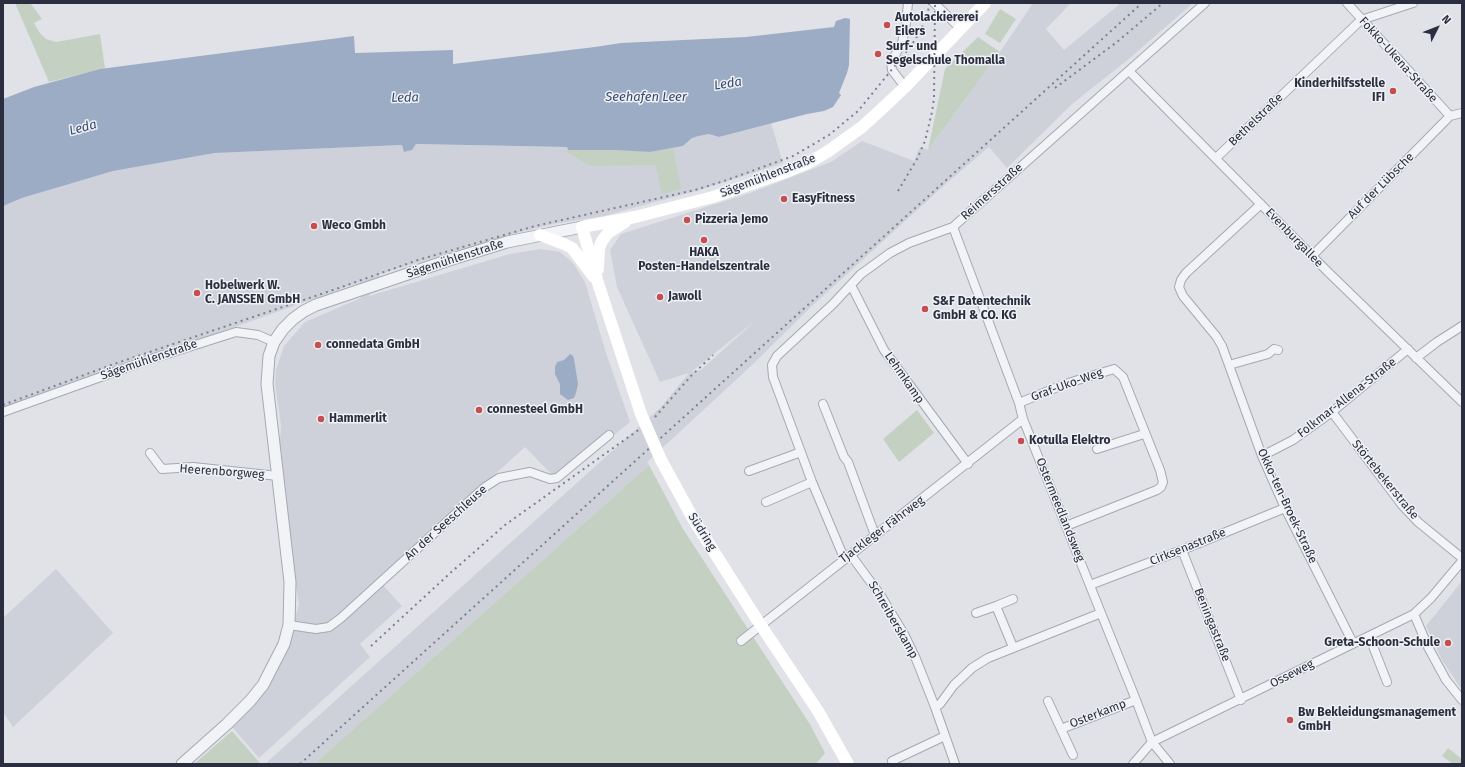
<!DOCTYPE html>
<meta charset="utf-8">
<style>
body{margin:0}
#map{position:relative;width:1465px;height:767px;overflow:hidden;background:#e0e2e8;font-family:"Fira Sans",sans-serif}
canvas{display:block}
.frame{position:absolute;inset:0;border:4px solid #2a2e3e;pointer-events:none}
.north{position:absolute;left:1417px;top:8px;width:40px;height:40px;-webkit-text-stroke:3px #eff1f5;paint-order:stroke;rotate:48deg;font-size:11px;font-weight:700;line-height:16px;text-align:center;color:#2a2e3e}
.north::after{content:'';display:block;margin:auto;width:14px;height:18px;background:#2a2e3e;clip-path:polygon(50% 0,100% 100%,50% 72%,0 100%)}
</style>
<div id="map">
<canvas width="1465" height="767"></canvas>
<div class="frame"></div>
<div class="north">N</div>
</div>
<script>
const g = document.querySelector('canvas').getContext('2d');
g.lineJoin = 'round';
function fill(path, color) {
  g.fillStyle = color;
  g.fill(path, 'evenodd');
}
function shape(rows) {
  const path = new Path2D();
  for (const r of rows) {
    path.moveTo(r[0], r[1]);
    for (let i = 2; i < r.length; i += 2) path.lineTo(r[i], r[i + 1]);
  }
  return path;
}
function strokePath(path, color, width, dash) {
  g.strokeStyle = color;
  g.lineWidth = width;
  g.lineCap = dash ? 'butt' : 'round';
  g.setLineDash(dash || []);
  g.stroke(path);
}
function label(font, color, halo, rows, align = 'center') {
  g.font = font + ' "Fira Sans",sans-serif';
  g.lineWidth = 3;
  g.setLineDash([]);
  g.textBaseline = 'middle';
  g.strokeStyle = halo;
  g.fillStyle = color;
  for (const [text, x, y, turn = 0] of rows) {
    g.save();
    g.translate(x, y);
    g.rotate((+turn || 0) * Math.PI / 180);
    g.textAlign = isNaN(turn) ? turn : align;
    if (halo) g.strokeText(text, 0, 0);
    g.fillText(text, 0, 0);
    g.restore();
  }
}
const built = shape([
 [1033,3,1071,3,1046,29,1064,50,1121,3,1193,3,1130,58,1072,104,1007,168,989,147,949,181,813,305,750,367,647,462,649,465,314,764,265,764,660,408,689,373,660,382,617,287,610,250,621,234,750,193,831,162,862,141,914,161,920,147,928,150,1000,52],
 [755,321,701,370,691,372],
 [771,123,783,163,700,190,640,206,604,216,553,224,509,235,380,274,369,296,510,254,540,249,560,252,573,263,585,282,606,353,630,422,558,481,525,447,378,580,402,606,360,644,370,657,259,758,232,727,262,695,285,657,299,604,278,476,281,425,275,384,276,370,284,346,305,322,361,298,360,282,232,328,72,382,3,408,3,206,22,198,113,171,215,153,403,145,404,152,412,150,415,144,567,147,568,150,614,150,650,152,683,146,692,138,699,136,709,134,719,137],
 [56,569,113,633,13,727,3,712,3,618],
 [1462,581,1462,690,1442,660,1426,626]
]);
const green = shape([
 [15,3,31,4,42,19,34,23,39,32,46,39,56,42,100,34,105,68,49,82],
 [1000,9,1016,19,1000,43,985,34],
 [978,37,1000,52,928,150,945,69],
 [673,148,681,189,662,194,656,165,590,166,567,152,568,150,614,150,650,152],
 [917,410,934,433,899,462,883,439],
 [649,465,683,529,811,726,825,753,816,764,314,764],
 [232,731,261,764,194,764],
 [1448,748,1462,759,1462,764,1453,764,1442,756]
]);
const water = shape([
 [845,18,850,19,849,65,847,73,839,93,841,95,833,107,824,111,807,114,719,137,709,134,699,136,692,138,683,146,650,152,614,150,568,150,567,147,416,144,412,150,404,152,402,145,215,153,113,171,22,198,3,206,3,99,34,87,100,69,354,36,355,53,453,50,453,64,595,47,621,43,746,37,834,27,836,21],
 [570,354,573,356,574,359,578,384,576,393,574,398,568,400,560,394,560,384,555,374,555,367,557,362,564,360]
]);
const minor = shape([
 [934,3,961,29],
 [1347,3,1450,116],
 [1129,71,1327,271,1462,402],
 [905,87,892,70,891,62,902,43,906,23,908,3],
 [1450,116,1462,113],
 [1216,158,1361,20,1413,3],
 [1261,204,1186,273,1181,280,1179,287,1183,296,1216,336,1222,346,1262,456,1285,508,1353,643],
 [953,227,1019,403,1023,419,1136,700,1152,742,1170,764],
 [1312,256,1450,116],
 [851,285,884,350,968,464],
 [1416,358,1437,342,1462,326],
 [1229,365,1268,354,1274,349,1278,350],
 [1019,403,1065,384,1114,369,1123,377,1160,470,1163,482,1161,487,1157,490,1066,526],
 [823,404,844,457,848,462,875,535],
 [3,412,148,360,236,332,258,335,274,342],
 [1332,412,1402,505,1418,522,1462,558],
 [1097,449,1144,434],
 [150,453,162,469,193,467,278,476],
 [1262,456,1293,440,1332,412,1408,349],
 [749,471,801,452],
 [766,502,812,482],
 [1182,550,1241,700],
 [850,554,881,596,904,634,916,659,935,707,955,764],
 [844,558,812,482,773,377,772,365,777,356,833,304,861,274,868,269,890,253,909,243,953,227,1205,3],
 [1090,585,1182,550,1285,508],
 [976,613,996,606],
 [1414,614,1428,647,1446,680,1462,700],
 [289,625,316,629,329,627,341,618,485,487,499,478,530,472,550,479,557,478,609,435],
 [1369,636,1387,682],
 [741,641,1023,419],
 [1013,647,996,606,1013,599],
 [1048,701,1061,729,1136,700],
 [935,707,940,704,954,685,972,668,988,658,1101,613],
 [1061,729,1073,755],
 [892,761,945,736],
 [1133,764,1152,742,1414,614,1431,598,1462,561]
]);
const tertiary = shape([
 [182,764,227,724,250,701,263,685,284,644,289,625,290,582,267,384,269,356,274,342,283,329,293,319,304,311,316,305,449,260,507,242,582,227]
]);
const secondary = shape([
 [540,235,564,244,572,248,594,277],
 [598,269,599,248,602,241,608,233,625,222],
 [641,414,597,280,582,227,635,217,713,197,786,172,808,163,827,152,862,127,886,105,905,87,985,3],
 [661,460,695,522,756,618],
 [772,642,818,711,848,764]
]);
const rail = shape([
 [1055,88,1117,42,1163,3],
 [898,191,917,159,925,141,932,112,934,98,935,3],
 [3,405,114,364,333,290,418,260,535,226,695,190,727,180,793,156,829,135,858,111,911,46,921,30,928,13,929,3],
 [655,417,691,376,713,355],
 [455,569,505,525,644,426],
 [371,646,459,565],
 [300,764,1142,3]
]);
const secondaryBridge = shape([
 [641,414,661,460],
 [756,618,772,642]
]);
const markers = [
 [887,25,4,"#c44e50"],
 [878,54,4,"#c44e50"],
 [1393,91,4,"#c44e50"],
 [784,199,4,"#c44e50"],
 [687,220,4,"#c44e50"],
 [314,226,4,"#c44e50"],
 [704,240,4,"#c44e50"],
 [197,293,4,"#c44e50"],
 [660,297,4,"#c44e50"],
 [925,309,4,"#c44e50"],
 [318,345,4,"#c44e50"],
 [479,410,4,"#c44e50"],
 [321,419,4,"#c44e50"],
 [1021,441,4,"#c44e50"],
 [1448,643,4,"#c44e50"],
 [1290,720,4,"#c44e50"]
];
const poiNames = [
 ["Autolackiererei",895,18],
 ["Eilers",895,32],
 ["Surf- und",886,47],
 ["Segelschule Thomalla",886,61],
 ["Kinderhilfsstelle",1385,84,"right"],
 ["IFI",1385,98,"right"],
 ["EasyFitness",792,199],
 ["Pizzeria Jemo",695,220],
 ["Weco Gmbh",322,226],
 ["HAKA",704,253,"center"],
 ["Posten-Handelszentrale",704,267,"center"],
 ["Hobelwerk W.",205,286],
 ["C. JANSSEN GmbH",205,300],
 ["Jawoll",668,297],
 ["S&F Datentechnik",933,302],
 ["GmbH & CO. KG",933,316],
 ["connedata GmbH",326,345],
 ["connesteel GmbH",487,410],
 ["Hammerlit",329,419],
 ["Kotulla Elektro",1029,441],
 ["Greta-Schoon-Schule",1440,643,"right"],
 ["Bw Bekleidungsmanagement",1298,713],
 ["GmbH",1298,727]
];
const streetNames = [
 ["Fokko-Ukena-Straße",1398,60,48],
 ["Bethelstraße",1256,120,-44],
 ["Sägemühlenstraße",768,176,-21],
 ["Auf der Lübsche",1381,186,-45],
 ["Reimersstraße",992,192,-42],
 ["Evenburgallee",1294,238,46],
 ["Sägemühlenstraße",455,259,-18],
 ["Sägemühlenstraße",149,360,-19],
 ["Lehmkamp",904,378,55],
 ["Graf-Uko-Weg",1067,385,-20],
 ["Folkmar-Allena-Straße",1347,398,-38],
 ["Heerenborgweg",222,472,4],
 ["Störtebekerstraße",1385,480,51],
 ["Okko-ten-Broek-Straße",1287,506,65],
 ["Ostermeedlandsweg",1060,510,68],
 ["An der Seeschleuse",446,523,-42],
 ["Tjackleger Fährweg",882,530,-37],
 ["Südring",702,532,58],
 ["Cirksenastraße",1188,547,-22],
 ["Schreiberskamp",893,620,60],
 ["Beningastraße",1212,625,68],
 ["Osseweg",1292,674,-27],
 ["Osterkamp",1098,714,-21]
];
const waterNames = [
 ["Leda",728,84,-9],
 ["Seehafen Leer",646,97],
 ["Leda",405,98,-1],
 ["Leda",83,128,-15]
];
fill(built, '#ced1da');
fill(green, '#c4d1c2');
fill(water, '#9dacc5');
strokePath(minor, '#a6a8b2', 10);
strokePath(tertiary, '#a6a8b2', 13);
strokePath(minor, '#f2f3f6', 8);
strokePath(tertiary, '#f2f3f6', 11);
strokePath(secondary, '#fff', 12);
strokePath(rail, '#7b8090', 2, [2, 4]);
strokePath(secondaryBridge, '#fff', 12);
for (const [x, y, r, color] of markers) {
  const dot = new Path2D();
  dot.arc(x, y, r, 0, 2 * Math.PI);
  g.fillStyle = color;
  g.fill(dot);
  strokePath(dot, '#eff1f5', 1.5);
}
label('bold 12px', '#2a2e3e', '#eff1f5', poiNames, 'left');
label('12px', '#2a2e3e', '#eff1f5', streetNames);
label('italic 13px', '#37496f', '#eff1f5', waterNames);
</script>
